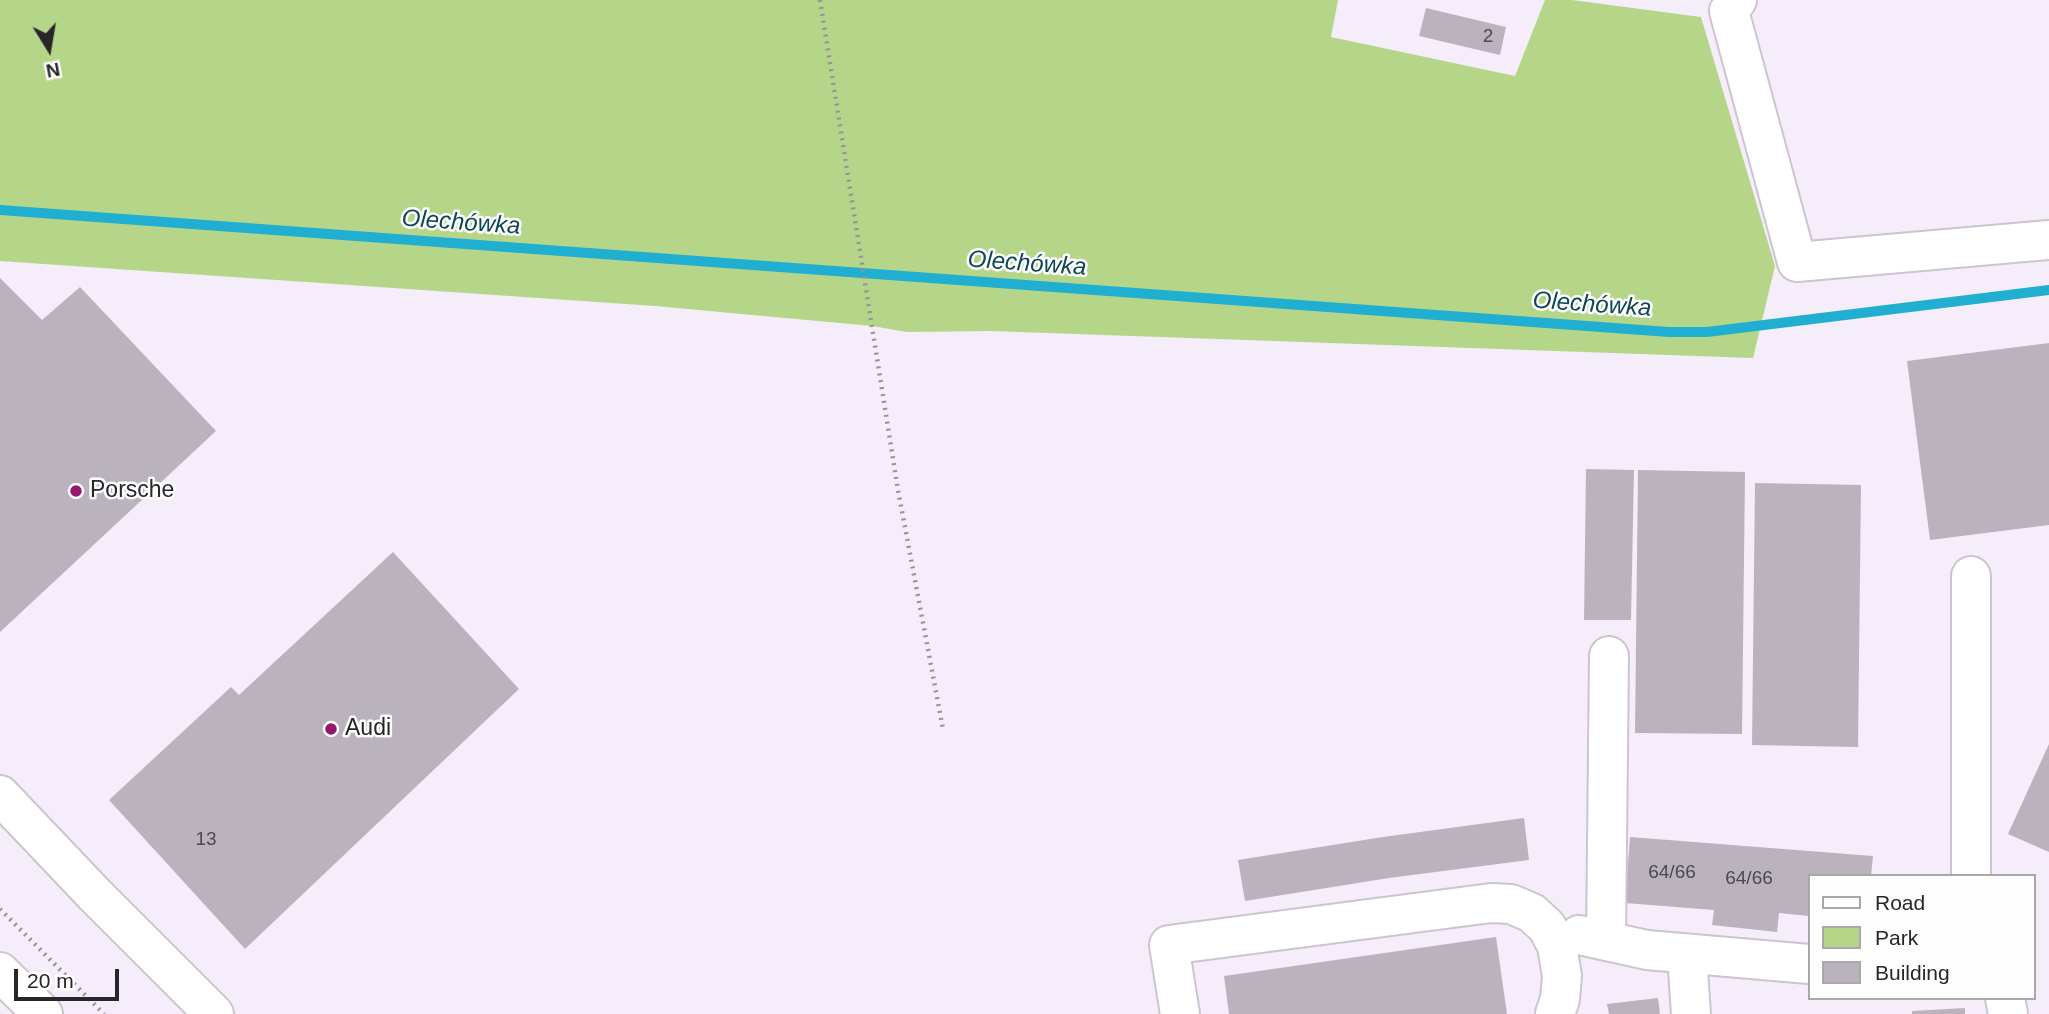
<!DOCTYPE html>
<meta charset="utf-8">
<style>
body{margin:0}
#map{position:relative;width:2049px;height:1014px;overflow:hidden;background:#f5edf9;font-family:Helvetica,sans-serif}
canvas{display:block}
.legend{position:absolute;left:1808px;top:874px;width:228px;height:126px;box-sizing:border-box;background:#fefefe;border:2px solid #a9a8a9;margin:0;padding:9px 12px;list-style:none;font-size:21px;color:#29262a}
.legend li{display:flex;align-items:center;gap:14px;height:35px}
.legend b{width:35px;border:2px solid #a9a8a9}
.north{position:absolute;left:14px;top:14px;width:70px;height:70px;-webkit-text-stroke:5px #fefefe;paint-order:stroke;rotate:169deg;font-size:19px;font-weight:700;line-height:28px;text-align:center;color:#29262a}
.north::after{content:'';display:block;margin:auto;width:24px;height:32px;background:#29262a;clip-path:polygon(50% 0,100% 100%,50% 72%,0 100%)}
.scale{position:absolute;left:14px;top:969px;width:105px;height:32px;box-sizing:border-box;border:4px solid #29262a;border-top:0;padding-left:9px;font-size:21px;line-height:24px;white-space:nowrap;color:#29262a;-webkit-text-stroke:5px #fefefe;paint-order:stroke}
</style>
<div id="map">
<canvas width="2049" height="1014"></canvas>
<ul class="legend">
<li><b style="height:9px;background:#fff"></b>Road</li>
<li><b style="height:19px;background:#b5d689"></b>Park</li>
<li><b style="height:19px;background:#bab3be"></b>Building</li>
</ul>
<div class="north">N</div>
<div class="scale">20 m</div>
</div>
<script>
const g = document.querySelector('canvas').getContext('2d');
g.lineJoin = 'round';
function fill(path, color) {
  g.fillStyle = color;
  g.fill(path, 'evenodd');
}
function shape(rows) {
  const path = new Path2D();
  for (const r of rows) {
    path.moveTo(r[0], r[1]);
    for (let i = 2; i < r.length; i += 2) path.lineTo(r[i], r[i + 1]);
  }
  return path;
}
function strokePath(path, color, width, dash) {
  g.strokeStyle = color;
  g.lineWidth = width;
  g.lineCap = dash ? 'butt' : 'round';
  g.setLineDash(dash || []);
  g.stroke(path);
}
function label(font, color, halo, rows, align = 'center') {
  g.font = font + ' Helvetica,sans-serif';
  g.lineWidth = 5;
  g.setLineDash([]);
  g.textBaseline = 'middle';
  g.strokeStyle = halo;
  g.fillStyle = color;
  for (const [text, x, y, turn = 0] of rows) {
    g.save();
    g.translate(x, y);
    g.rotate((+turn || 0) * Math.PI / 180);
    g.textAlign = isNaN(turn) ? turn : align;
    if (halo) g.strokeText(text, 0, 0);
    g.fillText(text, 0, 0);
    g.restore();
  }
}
const green = shape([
 [0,0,1338,0,1331,37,1515,76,1545,0,1572,0,1701,17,1775,266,1753,358,991,331,907,332,872,326,655,306,0,261]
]);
const stream = shape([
 [0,210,1669,332,1707,332,2049,290]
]);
const building = shape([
 [1426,8,1506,27,1500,55,1419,36],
 [0,278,42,320,80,287,216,431,0,632],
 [2049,343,2049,525,1930,540,1907,361],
 [1586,469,1634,470,1631,620,1584,620],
 [1638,470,1745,472,1742,734,1635,733],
 [1755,483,1861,485,1858,747,1752,745],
 [393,552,519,689,245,949,109,800,231,687,239,695],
 [2049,744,2049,852,2008,834],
 [1524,818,1529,860,1389,878,1245,901,1238,860,1383,837],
 [1630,837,1873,856,1871,876,1809,876,1809,916,1779,913,1777,932,1712,925,1714,910,1625,903],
 [1496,937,1507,1014,1229,1014,1224,976],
 [1658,998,1660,1014,1609,1014,1607,1004],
 [1965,1008,1965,1014,1912,1014,1912,1011]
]);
const path = shape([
 [820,0,898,490,943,729],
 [0,909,104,1014]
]);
const minor = shape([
 [1737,0,1729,11,1797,262,2049,240],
 [1971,576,1971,876],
 [0,795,95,895,214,1014],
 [1579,935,1647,950,1809,964],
 [1606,940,1609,656],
 [1687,955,1691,1014],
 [2005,998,2008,1014],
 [1180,1014,1169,945,1491,903,1511,904,1532,913,1547,927,1557,946,1562,976,1560,999,1555,1014]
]);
const major = shape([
 [0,972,43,1014]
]);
const markers = [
 [76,491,7,"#97176e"],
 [331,729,7,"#97176e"]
];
const numberNames = [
 ["2",1488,37],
 ["13",206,840],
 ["64/66",1672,873],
 ["64/66",1749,879]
];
const poiNames = [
 ["Porsche",90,491],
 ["Audi",345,729]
];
const waterNames = [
 ["Olechówka",461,223,4],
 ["Olechówka",1027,264,4],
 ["Olechówka",1592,305,4]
];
fill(green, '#b5d689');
strokePath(stream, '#20afd1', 10);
fill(building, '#bab3be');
strokePath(minor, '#ccc5d0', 42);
strokePath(major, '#ccc5d0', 42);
strokePath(path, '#97929a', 4.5, [2, 5]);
strokePath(minor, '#fff', 38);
strokePath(major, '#fff', 38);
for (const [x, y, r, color] of markers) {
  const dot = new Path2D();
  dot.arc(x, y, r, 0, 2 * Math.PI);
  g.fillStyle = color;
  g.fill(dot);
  strokePath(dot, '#fefefe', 2.5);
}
label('19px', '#4d494f', null, numberNames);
label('23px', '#29262a', '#fefefe', poiNames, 'left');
label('italic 24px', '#0d4654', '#fefefe', waterNames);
</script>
